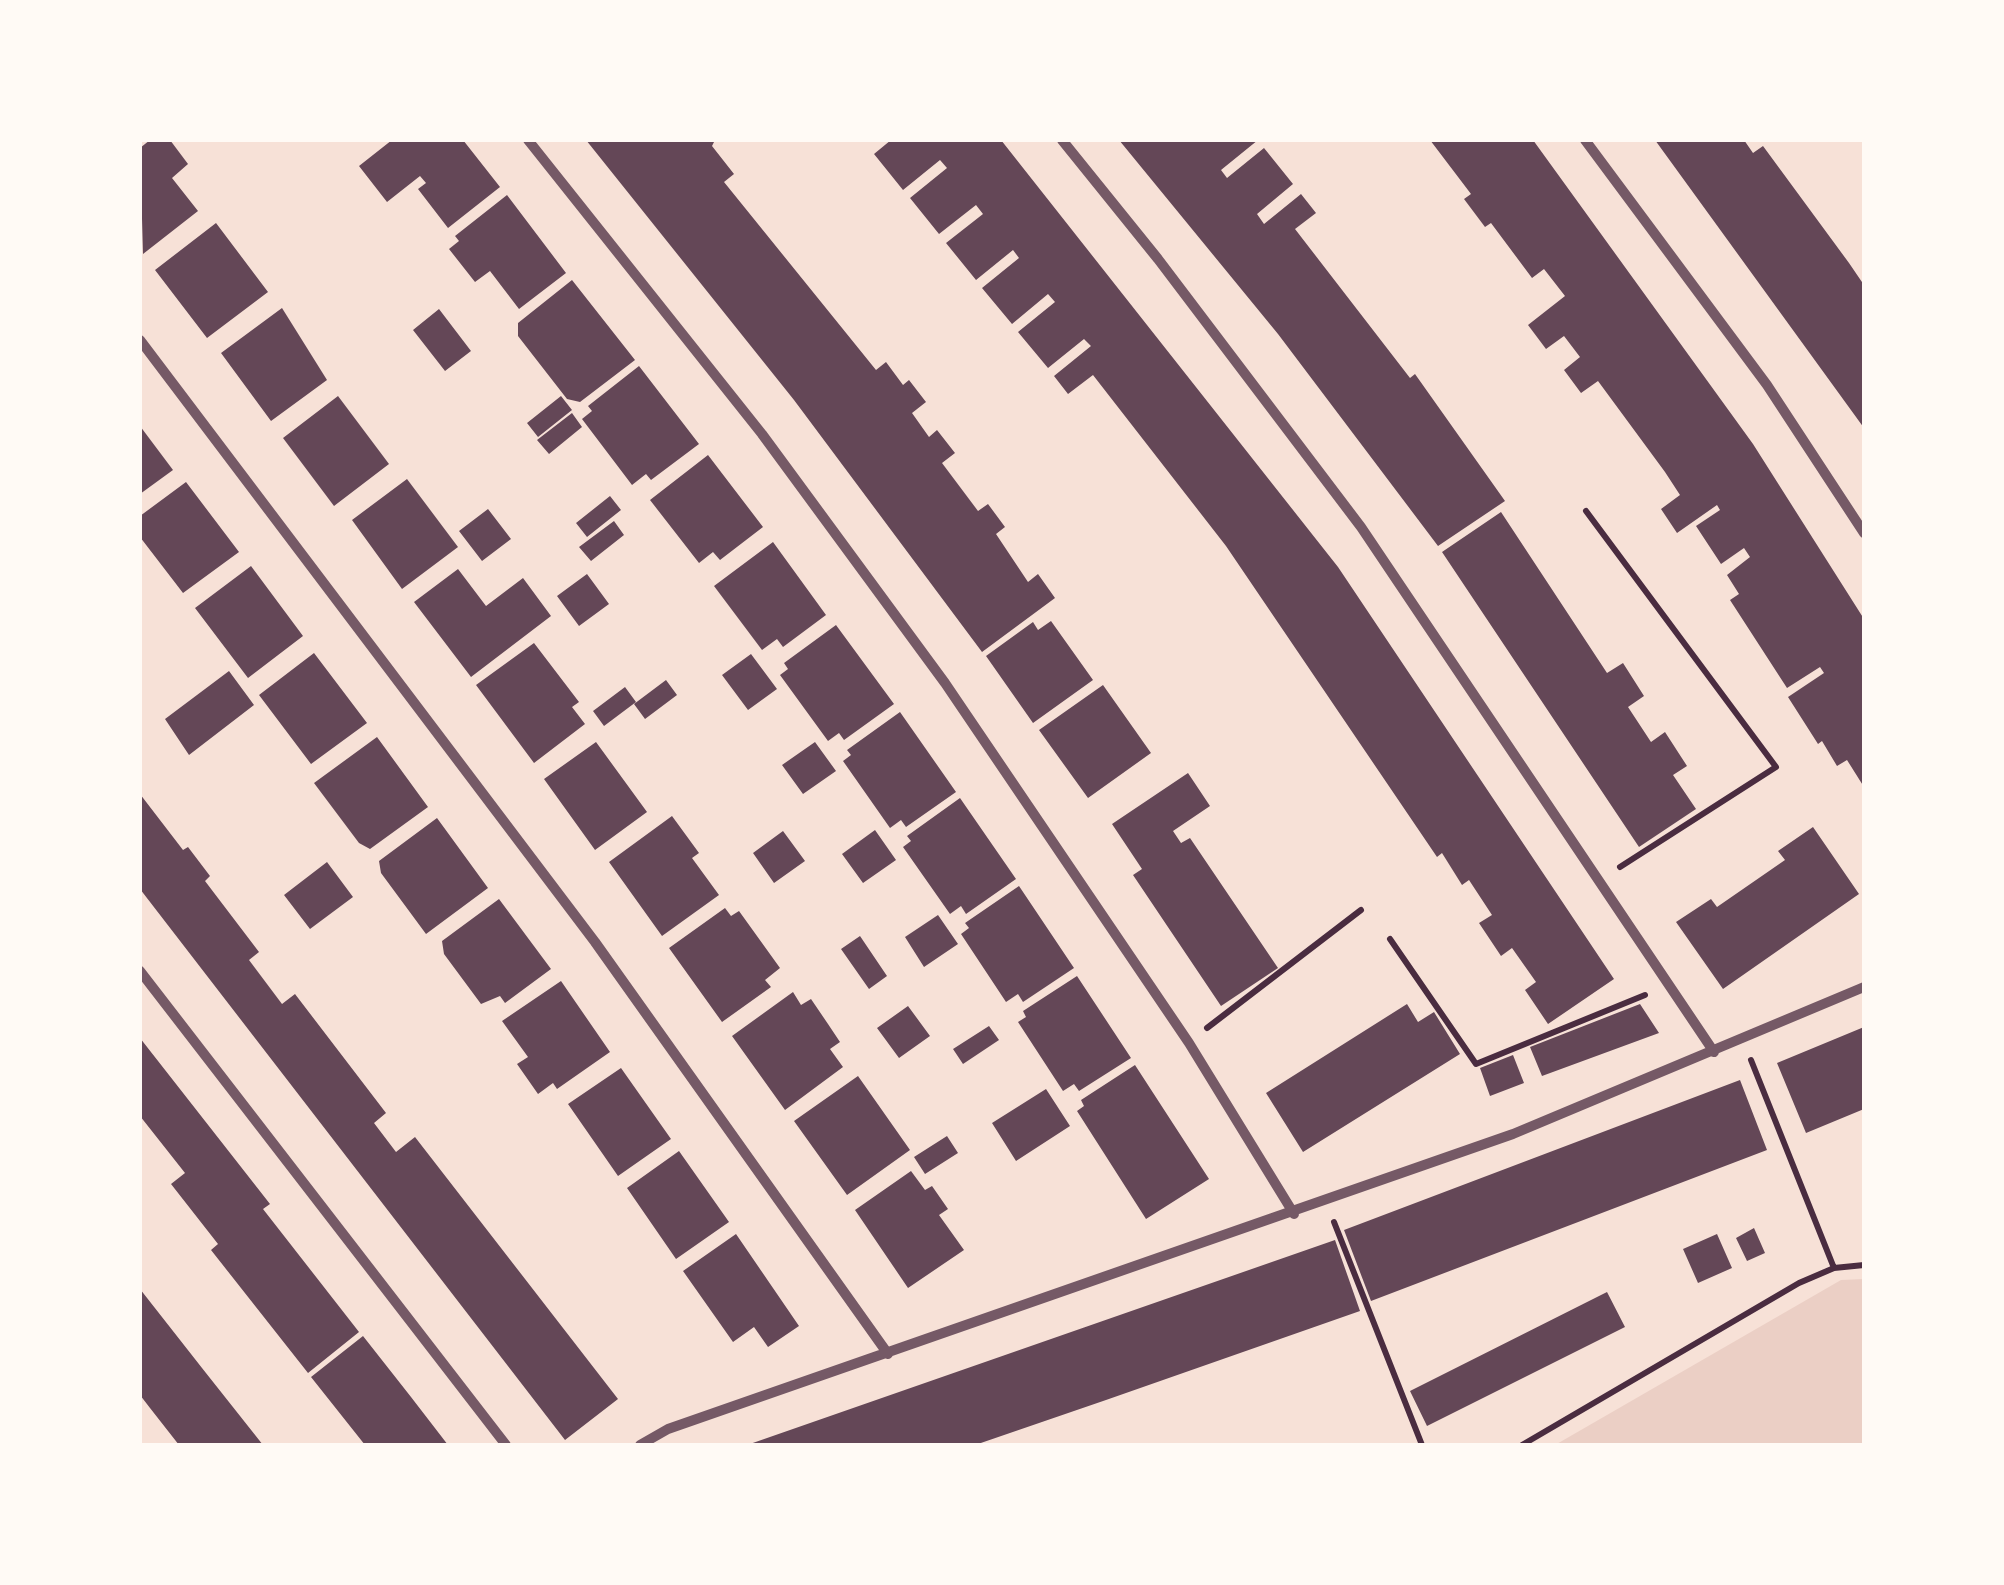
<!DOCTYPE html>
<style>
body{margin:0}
#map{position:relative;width:2004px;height:1585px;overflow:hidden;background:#f7e1d7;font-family:Lato,sans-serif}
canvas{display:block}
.frame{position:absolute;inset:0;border:142px solid #fffaf5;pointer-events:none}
</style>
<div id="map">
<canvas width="2004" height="1585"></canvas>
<div class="frame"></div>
</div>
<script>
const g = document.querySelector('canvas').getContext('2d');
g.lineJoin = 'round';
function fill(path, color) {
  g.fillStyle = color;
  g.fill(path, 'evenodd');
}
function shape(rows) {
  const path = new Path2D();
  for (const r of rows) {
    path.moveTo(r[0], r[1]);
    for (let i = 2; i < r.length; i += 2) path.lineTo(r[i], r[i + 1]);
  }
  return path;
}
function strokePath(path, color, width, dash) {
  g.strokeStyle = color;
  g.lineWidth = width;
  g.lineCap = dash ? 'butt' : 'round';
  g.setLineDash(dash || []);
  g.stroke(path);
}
const green = shape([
 [1864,1279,1864,1445,1555,1445,1841,1280]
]);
const building = shape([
 [150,140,170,140,188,164,172,178,198,211,143,254,140,148],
 [392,140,463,140,500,187,448,228,418,189,426,183,420,176,387,202,359,166],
 [586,140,715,140,712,146,734,174,724,182,876,370,886,362,903,385,909,380,926,402,912,413,929,437,937,430,955,453,942,463,978,511,988,504,1005,527,996,534,1028,582,1038,574,1055,598,982,652,794,400],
 [891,140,1001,140,1338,567,1614,979,1548,1024,1525,990,1536,982,1512,948,1501,956,1479,923,1492,915,1469,880,1462,885,1442,853,1437,857,1226,546,1093,375,1068,394,1054,376,1091,346,1084,339,1048,368,1018,332,1055,302,1048,294,1012,324,982,288,1019,258,1013,250,976,280,946,243,983,214,976,205,939,234,910,198,947,168,940,160,903,190,874,154],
 [1119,140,1258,140,1221,170,1227,178,1264,148,1293,184,1257,214,1264,224,1301,194,1316,213,1295,229,1410,378,1415,374,1505,501,1438,546,1278,334],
 [1430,140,1533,140,1753,444,1864,619,1864,787,1847,760,1837,766,1822,741,1818,744,1788,697,1824,673,1820,667,1787,688,1730,600,1739,594,1727,575,1750,557,1744,548,1721,564,1696,526,1720,510,1717,505,1677,533,1661,509,1680,495,1665,472,1598,381,1581,393,1564,370,1580,357,1564,336,1546,349,1528,325,1565,296,1544,269,1532,278,1491,223,1485,227,1464,199,1471,194],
 [1655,140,1744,140,1753,153,1763,146,1849,263,1864,285,1864,428],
 [507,195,566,273,519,309,490,271,475,282,449,249,459,241,455,236],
 [216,223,268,292,207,338,155,270],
 [572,280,635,360,580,402,567,399,518,336,518,323],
 [282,308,327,380,271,421,221,353],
 [439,309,471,351,445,371,413,330],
 [639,366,699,444,651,480,646,474,632,485,582,419,592,411,588,406],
 [338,396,389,464,334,506,283,438],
 [561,396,572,410,538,437,527,423],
 [572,413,582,427,549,454,537,440],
 [140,426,173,470,140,494],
 [708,455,763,527,720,560,713,552,699,563,650,500],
 [407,479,458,547,402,589,352,520],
 [186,482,239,552,183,593,140,537,140,516],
 [610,496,621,510,587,537,576,523],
 [488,509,511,539,482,561,459,531],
 [1501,512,1607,673,1623,663,1644,696,1628,707,1651,742,1665,732,1687,766,1673,775,1696,809,1639,847,1442,552],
 [614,521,624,535,591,561,579,547],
 [773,542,826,615,783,647,777,639,762,650,714,586],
 [251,566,303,636,248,678,195,608],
 [458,569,486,606,523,578,551,616,471,677,414,602],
 [587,574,609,604,579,626,557,596],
 [1051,621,1093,680,1033,723,986,656,1033,622,1038,630],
 [836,625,894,704,844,740,839,733,828,741,780,675,788,669,784,663],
 [534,643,579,702,572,707,585,724,534,763,476,685],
 [314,653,367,723,311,764,259,695],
 [751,654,777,689,748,710,722,675],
 [229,671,254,705,189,755,165,719],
 [666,680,677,695,645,719,634,704],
 [1103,685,1151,753,1088,798,1039,730],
 [625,687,636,702,604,726,593,711],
 [900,712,956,792,906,827,901,820,890,828,843,761,851,755,847,750],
 [377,737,428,807,370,849,359,843,314,783],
 [596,742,647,812,595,850,544,779],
 [815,742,836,771,803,794,782,765],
 [1188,773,1210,806,1173,831,1181,843,1190,838,1278,968,1221,1006,1133,875,1142,869,1112,824],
 [140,794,183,850,188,847,210,876,205,881,259,952,249,960,282,1004,295,994,386,1113,374,1123,396,1152,415,1137,618,1399,565,1440,140,889],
 [960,798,1016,879,966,914,961,906,950,914,903,847,911,841,907,836],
 [672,816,699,853,692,858,719,895,662,936,609,862],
 [437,818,488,888,426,934,381,873,379,861],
 [1813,827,1859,894,1723,989,1676,922,1711,899,1717,907,1785,860,1778,851],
 [875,830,896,860,863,883,842,854],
 [783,831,805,861,774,883,753,853],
 [327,862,353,897,310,929,284,895],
 [1019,886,1074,968,1023,1002,1018,994,1006,1002,961,934,969,928,965,923],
 [499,899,551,969,505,1003,500,996,481,1004,444,954,442,941],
 [725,908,731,916,739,911,780,968,765,980,771,987,722,1022,669,948],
 [938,915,958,944,924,967,905,937],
 [860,936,887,976,869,989,841,949],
 [1077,976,1131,1058,1079,1091,1074,1084,1063,1091,1018,1022,1026,1017,1023,1011],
 [561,981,610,1052,557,1089,553,1083,538,1094,517,1064,528,1057,502,1021],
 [793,992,801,1005,811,999,828,1024,840,1042,830,1049,843,1067,785,1110,732,1036],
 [1407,1004,1418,1022,1434,1012,1460,1054,1303,1152,1266,1093],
 [1640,1004,1659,1033,1542,1076,1530,1047],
 [908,1006,930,1036,899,1058,877,1028],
 [989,1026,999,1040,963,1064,953,1049],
 [1864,1027,1864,1109,1806,1133,1777,1063],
 [140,1038,270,1204,263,1209,359,1332,308,1373,211,1250,218,1244,171,1184,185,1173,140,1116],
 [1513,1055,1524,1083,1490,1096,1480,1068],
 [1135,1065,1209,1179,1146,1219,1077,1111,1084,1106,1081,1100],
 [621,1068,671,1139,618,1176,568,1104],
 [858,1076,910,1150,847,1195,794,1121],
 [1740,1080,1767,1150,1371,1301,1344,1230],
 [1046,1089,1070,1126,1016,1161,992,1123],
 [947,1136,958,1153,925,1174,914,1157],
 [679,1151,729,1222,676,1259,627,1188],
 [911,1171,925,1190,932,1186,948,1209,939,1215,964,1250,908,1288,855,1210],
 [1754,1228,1765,1253,1747,1261,1736,1238],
 [736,1234,799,1326,768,1347,754,1327,733,1342,683,1271],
 [1717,1234,1732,1268,1698,1283,1683,1249],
 [1335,1240,1360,1311,1106,1400,975,1445,747,1445],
 [140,1289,202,1368,263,1445,179,1445,150,1408,140,1395],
 [1607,1292,1625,1327,1427,1426,1410,1391],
 [363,1336,411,1397,448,1445,365,1445,311,1377]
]);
const path = shape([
 [1586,511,1776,767,1620,867],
 [1390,939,1476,1064,1645,995],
 [1207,1028,1361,910],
 [1751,1060,1834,1268],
 [1334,1222,1422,1445],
 [1522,1445,1799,1283,1834,1268,1864,1265]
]);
const minor = shape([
 [528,140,762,434,945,683,1189,1043,1294,1214],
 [1062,140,1158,259,1361,527,1714,1052],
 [1585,140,1767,385,1864,533],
 [140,340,595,942,888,1354],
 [140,971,506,1445],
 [640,1445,668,1429,1513,1134,1864,987]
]);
fill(green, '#ebcfc5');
fill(building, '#644757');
strokePath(path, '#4a2c40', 6);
strokePath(minor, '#755966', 10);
</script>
